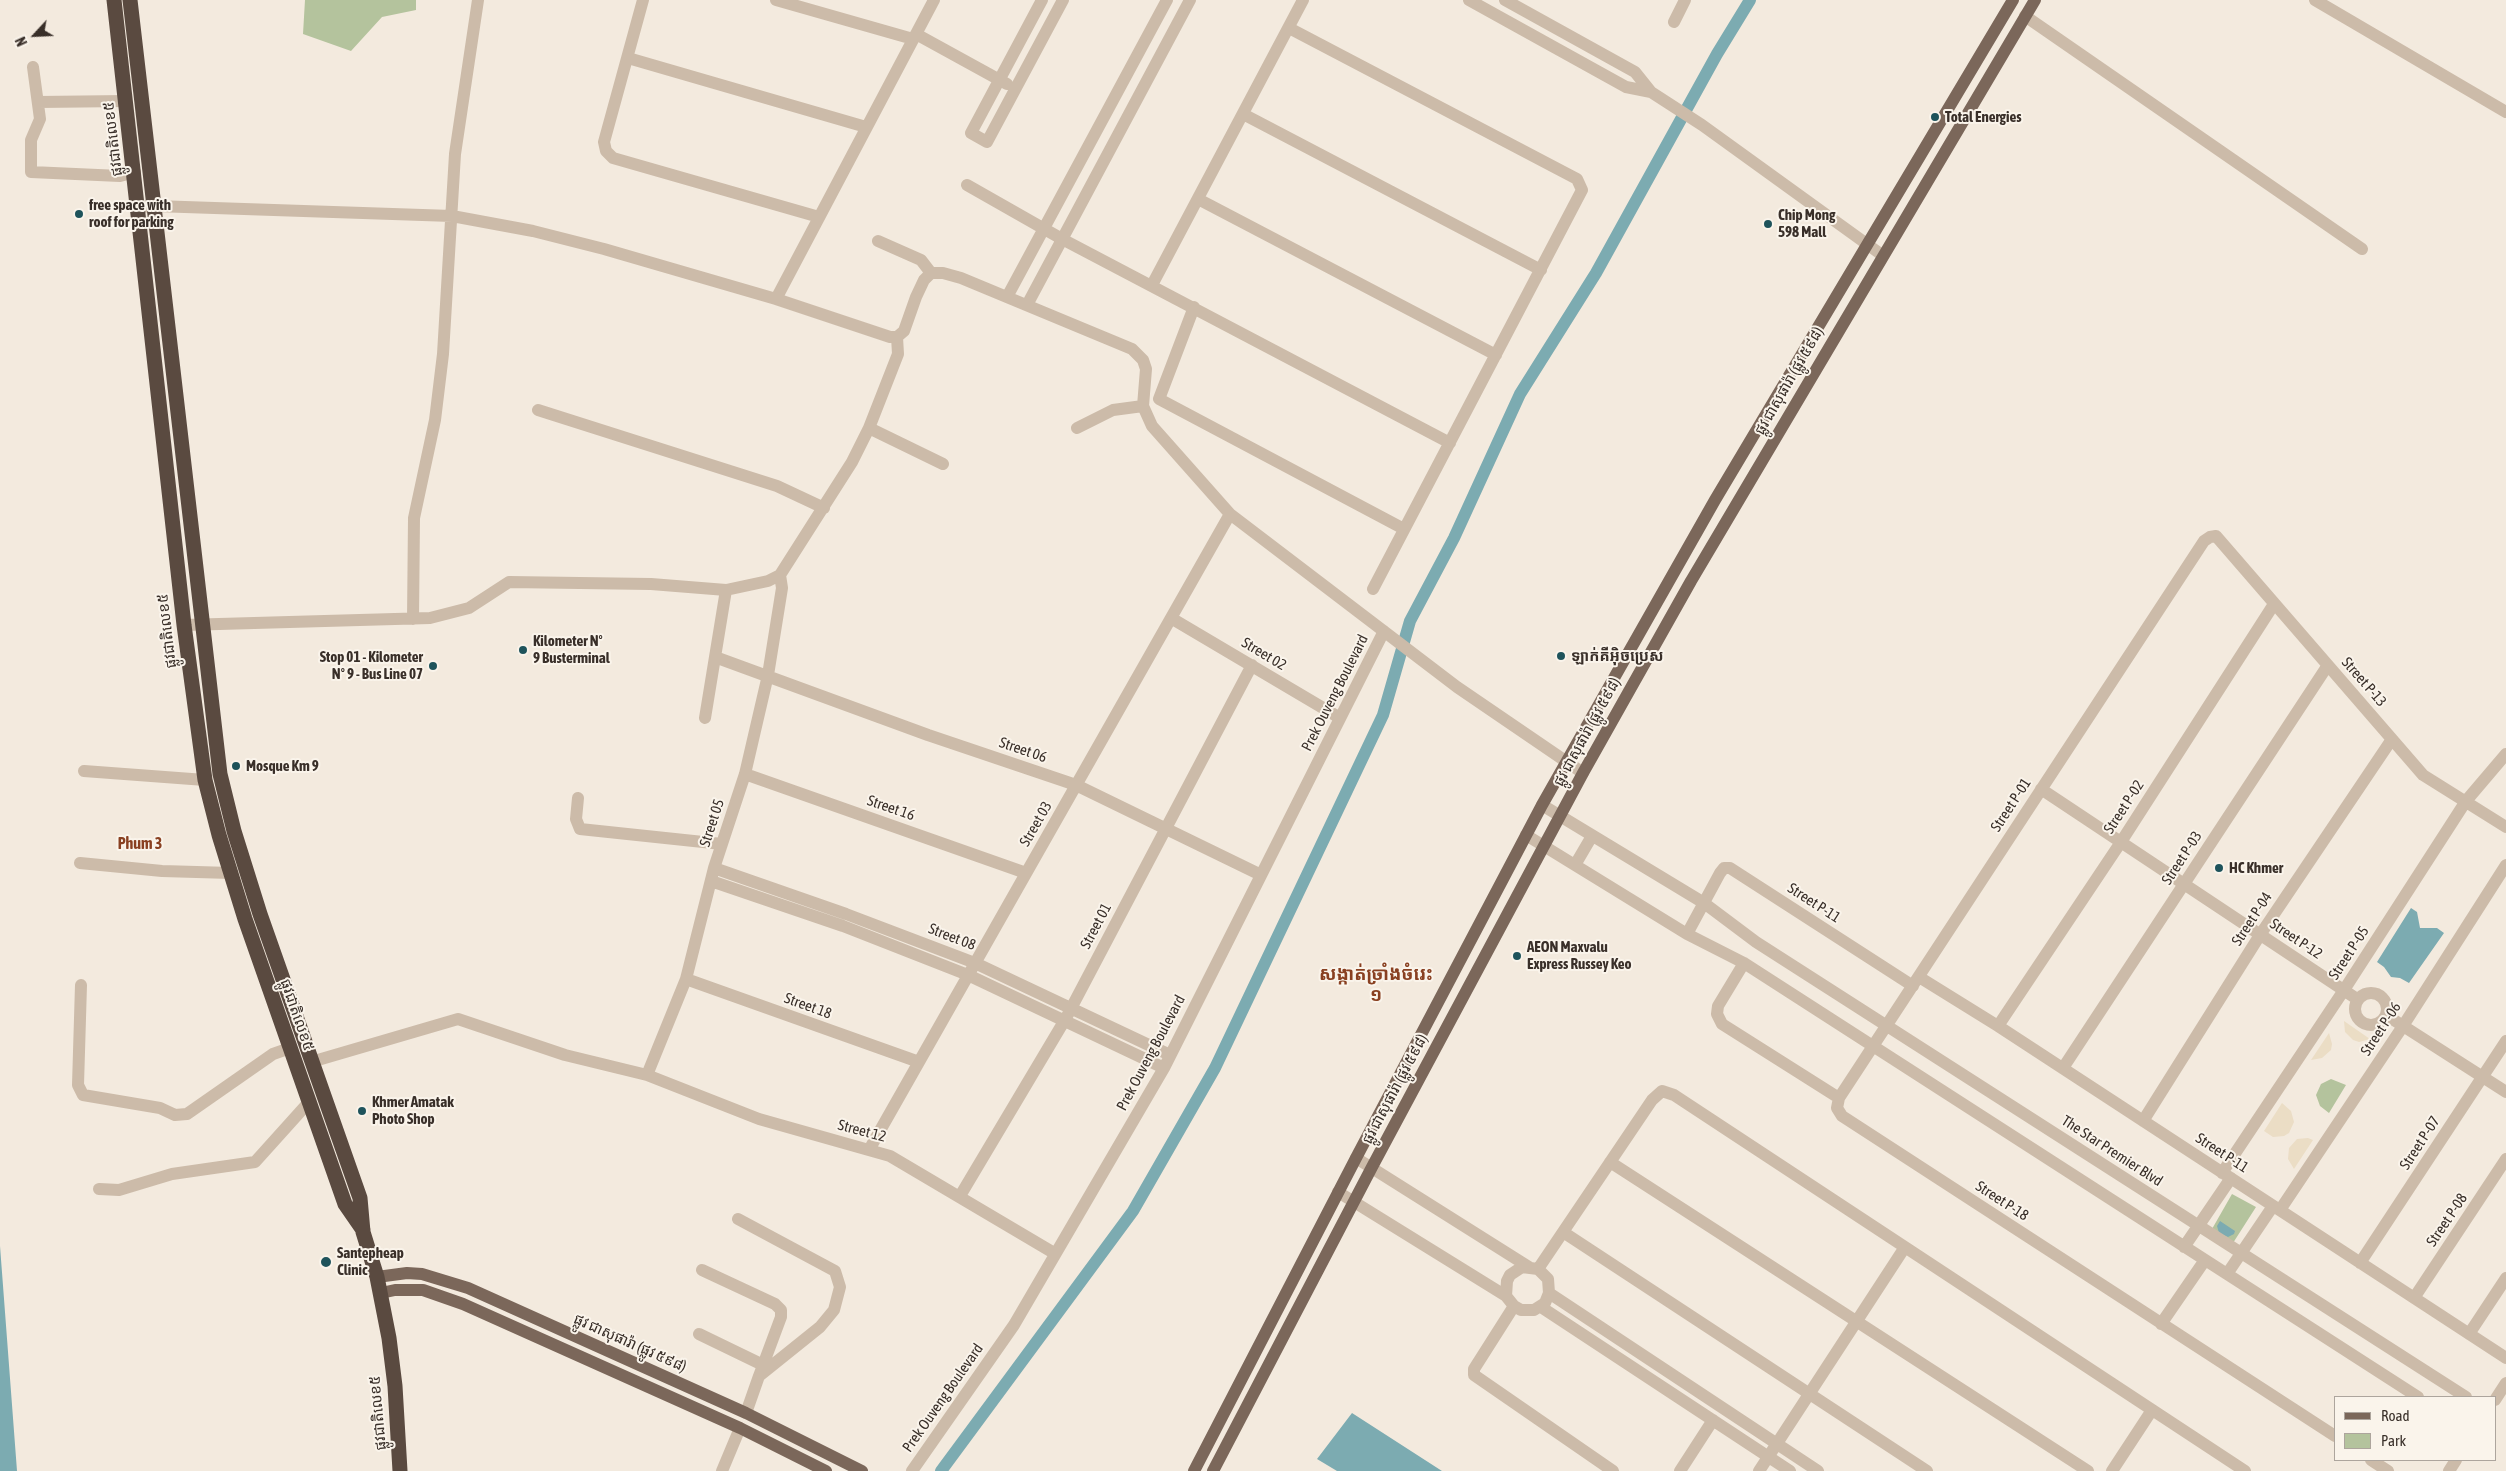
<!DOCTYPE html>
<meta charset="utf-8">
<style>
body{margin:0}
#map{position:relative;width:2506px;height:1471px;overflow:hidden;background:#f3eade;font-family:"Asap Condensed",sans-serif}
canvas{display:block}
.legend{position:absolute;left:2334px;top:1396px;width:162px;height:65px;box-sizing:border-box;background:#faf4eb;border:1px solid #ada59d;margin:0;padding:6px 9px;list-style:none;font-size:15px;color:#392f29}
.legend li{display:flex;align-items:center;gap:10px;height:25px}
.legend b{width:25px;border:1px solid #ada59d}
.north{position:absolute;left:10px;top:10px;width:50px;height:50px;-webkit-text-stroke:4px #faf4eb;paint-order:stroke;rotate:245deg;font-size:14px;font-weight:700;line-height:20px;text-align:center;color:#392f29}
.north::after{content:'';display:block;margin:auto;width:18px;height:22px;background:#392f29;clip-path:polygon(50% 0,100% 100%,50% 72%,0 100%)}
</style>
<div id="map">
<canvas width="2506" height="1471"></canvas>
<ul class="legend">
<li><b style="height:6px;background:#7b675a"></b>Road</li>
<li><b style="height:14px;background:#b4c39d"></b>Park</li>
</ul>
<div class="north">N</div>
</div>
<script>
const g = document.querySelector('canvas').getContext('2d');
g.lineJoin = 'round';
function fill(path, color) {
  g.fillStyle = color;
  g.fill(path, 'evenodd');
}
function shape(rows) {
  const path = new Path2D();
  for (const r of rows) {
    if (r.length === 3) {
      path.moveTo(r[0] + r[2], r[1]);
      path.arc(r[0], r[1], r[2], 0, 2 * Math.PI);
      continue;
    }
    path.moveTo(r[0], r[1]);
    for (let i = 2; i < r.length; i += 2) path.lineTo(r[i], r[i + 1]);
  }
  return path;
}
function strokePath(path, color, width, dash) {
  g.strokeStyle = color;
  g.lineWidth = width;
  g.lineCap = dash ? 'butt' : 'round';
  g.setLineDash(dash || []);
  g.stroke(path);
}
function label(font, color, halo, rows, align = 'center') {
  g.font = font + ' "Asap Condensed","Noto Sans Khmer",sans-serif';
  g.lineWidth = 4;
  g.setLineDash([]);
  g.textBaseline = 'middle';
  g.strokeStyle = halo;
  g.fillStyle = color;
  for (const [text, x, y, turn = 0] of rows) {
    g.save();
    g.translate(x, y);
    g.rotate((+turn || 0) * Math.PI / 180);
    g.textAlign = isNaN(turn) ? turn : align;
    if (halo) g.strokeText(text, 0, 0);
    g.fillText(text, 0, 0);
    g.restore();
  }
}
const green = shape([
 [305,0,416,0,416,10,382,17,351,51,303,34],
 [2331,1079,2346,1085,2329,1113,2320,1106,2316,1095,2321,1084],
 [2232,1194,2256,1207,2233,1243,2212,1229]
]);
const plaza = shape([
 [2344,1021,2370,1039,2359,1042,2353,1040,2345,1032],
 [2329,1033,2332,1044,2331,1050,2322,1058,2311,1060],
 [2282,1103,2291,1111,2294,1122,2289,1133,2284,1136,2273,1137,2264,1131],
 [2308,1138,2313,1140,2294,1169,2288,1159,2289,1148,2297,1139]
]);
const water = shape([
 [2411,908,2417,912,2420,928,2437,928,2444,933,2409,983,2400,978,2391,977,2384,967,2377,962],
 [2220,1221,2235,1231,2234,1234,2228,1237,2219,1233,2217,1226],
 [0,1246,17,1471,0,1471],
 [1352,1413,1442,1471,1337,1471,1317,1459]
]);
const canal = shape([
 [941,1471,1133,1211,1215,1068,1383,715,1410,621,1454,538,1520,394,1596,273,1717,54,1750,0]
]);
const minor = shape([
 [643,0,604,142,606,151,613,158,819,217],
 [776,0,913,39],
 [1042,0,971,133,987,142,1063,0],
 [1469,0,1626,87,1651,92],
 [1505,0,1635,72,1651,92,1702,125,1882,255],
 [2315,0,2506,112],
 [2025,16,2362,249],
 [1674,22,1685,0],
 [1289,28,1577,179,1582,190,1373,589],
 [916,34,1007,84],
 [628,58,866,127],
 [33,67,40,119,31,140,31,172,120,176,135,172],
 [38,102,126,101],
 [1243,114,1541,270],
 [967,185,1062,239,1450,443],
 [1198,199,1496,355],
 [139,207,155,206,452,216,533,231,604,249,776,299,890,337,897,337,904,331,916,297,924,280,931,273,943,273,961,278,1132,349,1143,360,1146,369,1143,406,1152,426,1230,514,1457,687,1583,773],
 [878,241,921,260,931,273],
 [1152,285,1303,0],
 [1007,297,1167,0],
 [776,299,934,0],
 [1027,305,1190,0],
 [1194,307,1159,399,1404,529],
 [538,410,777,486,824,508],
 [869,428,943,464],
 [1077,428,1113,410,1143,406],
 [1171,618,1340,718],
 [413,619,414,518,435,420,443,354,455,154,478,0],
 [184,625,430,618,469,608,509,582,651,584,726,590,768,581,780,575,852,462,869,428,898,354,897,337],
 [715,657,928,735,1076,785,1261,875],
 [705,718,726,590],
 [84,771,205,780],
 [745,774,1026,873],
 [2041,789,2357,999],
 [578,798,576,819,580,829,722,844],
 [1542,805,1704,903,1756,942,2466,1397],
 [1526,835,1687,934,1744,963,2418,1397],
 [80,863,162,871,231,873],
 [1575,865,1592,836],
 [714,868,846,914,975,963,1170,1055],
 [711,881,843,926,968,975,1164,1068],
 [1687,934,1720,873,1724,868,1730,868,1913,986],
 [1744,963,1718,1006,1717,1014,1722,1024,1839,1098],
 [1919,977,1998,1026,2506,1358],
 [686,979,919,1062],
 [81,985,78,1085,83,1095,160,1108,175,1115,187,1114,273,1054,290,1048],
 [2371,1009,16],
 [2386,1015,2506,1092],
 [1998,1026,2121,842,2274,604],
 [311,1062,458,1019,565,1055,647,1075,759,1119,890,1156,1054,1253],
 [2063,1068,2328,665],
 [647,1075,686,979,714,868,745,774,768,675,782,588,780,575],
 [2143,1121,2260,935,2392,739],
 [869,1150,1230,514],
 [1356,1158,1529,1267],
 [1610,1162,2088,1471],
 [2222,1173,2344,990,2466,801,2506,754],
 [99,1189,119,1190,172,1174,255,1162,309,1102],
 [1338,1192,1506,1296,1514,1306,1521,1310,1534,1310,1545,1303,1549,1293,1548,1279,1538,1269,1522,1267,1510,1275,1507,1281,1506,1296],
 [960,1196,1066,1018,1252,665],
 [2280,1210,2403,1026,2506,865],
 [738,1219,835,1271,840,1287,834,1310,820,1327,759,1376,746,1413],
 [1563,1232,1927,1471],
 [2184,1247,2231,1178],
 [2360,1263,2506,1041],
 [1538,1269,1652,1100,1662,1091,1674,1095,2245,1471],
 [702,1270,775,1304,781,1310,781,1317,759,1376],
 [2227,1274,2273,1206],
 [1549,1293,1818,1471],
 [2414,1298,2506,1159],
 [1514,1306,1474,1369,1474,1375,1613,1471],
 [1541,1307,1790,1471],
 [2161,1324,2205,1260],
 [699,1334,763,1365],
 [2469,1334,2506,1278],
 [2495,1400,2506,1383],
 [2335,1436,1842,1116,1837,1108,1839,1098,2204,541,2210,537,2216,536,2423,775,2506,827],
 [2371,1460,2388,1471],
 [722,1471,740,1428],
 [912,1471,1014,1325,1164,1068,1384,631],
 [1680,1471,1713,1420],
 [1759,1471,1905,1247],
 [2112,1471,2152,1410],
 [2449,1471,2456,1460]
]);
const major = shape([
 [377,1277,407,1273,422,1274,468,1288,746,1413,862,1471],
 [381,1293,395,1290,423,1290,463,1304,740,1428,826,1471],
 [1194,1471,1356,1158,1542,805,1715,500,2013,0],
 [1213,1471,1372,1167,1583,773,1691,581,2035,0]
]);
const highway = shape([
 [114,0,184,625,205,780,219,835,245,919,345,1204,363,1230],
 [130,0,220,774,234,831,260,914,360,1198,363,1232,377,1277,389,1338,395,1386,400,1471]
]);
const markers = [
 [1935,117,5,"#1e535b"],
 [79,214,5,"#1e535b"],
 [1768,224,5,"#1e535b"],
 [523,650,5,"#1e535b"],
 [1561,656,5,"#1e535b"],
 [433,666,5,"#1e535b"],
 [236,766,5,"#1e535b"],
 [2219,868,5,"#1e535b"],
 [1517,956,5,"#1e535b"],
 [362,1111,5,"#1e535b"],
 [326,1262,6,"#1e535b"]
];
const poiNames = [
 ["Total Energies",1945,117],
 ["free space with",89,205],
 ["roof for parking",89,222],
 ["Chip Mong",1778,215],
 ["598 Mall",1778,232],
 ["Kilometer N°",533,641],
 ["9 Busterminal",533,658],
 ["ឡាក់គីអ៊ិចប្រេស",1571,656],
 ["Stop 01 - Kilometer",423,657,"right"],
 ["N° 9 - Bus Line 07",423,674,"right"],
 ["Mosque Km 9",246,766],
 ["HC Khmer",2229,868],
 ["AEON Maxvalu",1527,947],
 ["Express Russey Keo",1527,964],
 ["Khmer Amatak",372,1102],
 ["Photo Shop",372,1119],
 ["Santepheap",337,1253],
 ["Clinic",337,1270]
];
const streetNames = [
 ["ផ្លូវជាតិលេខ៥",113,139,-97],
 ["ផ្លូវ ជាសុផារ៉ា (ផ្លូវ ៥៩៨)",1789,381,-60],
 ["ផ្លូវជាតិលេខ៥",167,631,-97],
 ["Street 02",1264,654,31],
 ["Street P-13",2364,682,49],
 ["Prek Ouveng Boulevard",1335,693,-63],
 ["ផ្លូវ ជាសុផារ៉ា (ផ្លូវ ៥៩៨)",1587,732,-61],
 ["Street 06",1023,750,19],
 ["Street P-01",2011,805,-57],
 ["Street P-02",2124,807,-57],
 ["Street 16",891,808,19],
 ["Street 05",712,823,-72],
 ["Street 03",1036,824,-60],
 ["Street P-03",2182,858,-57],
 ["Street P-11",1814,903,33],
 ["Street P-04",2252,919,-57],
 ["Street 01",1096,926,-62],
 ["Street 08",952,937,21],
 ["Street P-12",2296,939,34],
 ["Street P-05",2349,953,-57],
 ["Street 18",808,1006,20],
 ["ផ្លូវជាតិលេខ៥",297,1015,71],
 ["Street P-06",2381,1029,-57],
 ["Prek Ouveng Boulevard",1151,1053,-62],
 ["ផ្លូវ ជាសុផារ៉ា (ផ្លូវ ៥៩៨)",1395,1089,-62],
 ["Street 12",862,1131,15],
 ["Street P-07",2420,1143,-57],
 ["The Star Premier Blvd",2112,1151,33],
 ["Street P-11",2222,1153,33],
 ["Street P-18",2002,1201,33],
 ["Street P-08",2447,1220,-56],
 ["ផ្លូវ ជាសុផារ៉ា (ផ្លូវ ៥៩៨)",630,1343,24],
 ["Prek Ouveng Boulevard",943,1398,-55],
 ["ផ្លូវជាតិលេខ៥",378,1413,-95]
];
const neighbourhoodNames = [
 ["Phum 3",140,844]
];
const quarterNames = [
 ["សង្កាត់ច្រាំងចំរេះ",1376,974],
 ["១",1376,995]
];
fill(green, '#b4c39d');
fill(plaza, '#ebddc5');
fill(water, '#7cabb1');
strokePath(canal, '#7cabb1', 12);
strokePath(minor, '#ccbba9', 12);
strokePath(major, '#7b675a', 12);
strokePath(highway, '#5a4a40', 15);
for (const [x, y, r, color] of markers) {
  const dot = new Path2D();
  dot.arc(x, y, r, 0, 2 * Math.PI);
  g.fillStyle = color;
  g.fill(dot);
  strokePath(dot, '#faf4eb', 2);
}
label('bold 15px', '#392f29', '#faf4eb', poiNames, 'left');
label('15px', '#392f29', '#faf4eb', streetNames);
label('bold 16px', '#894021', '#faf4eb', neighbourhoodNames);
label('bold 18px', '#894021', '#faf4eb', quarterNames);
</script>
